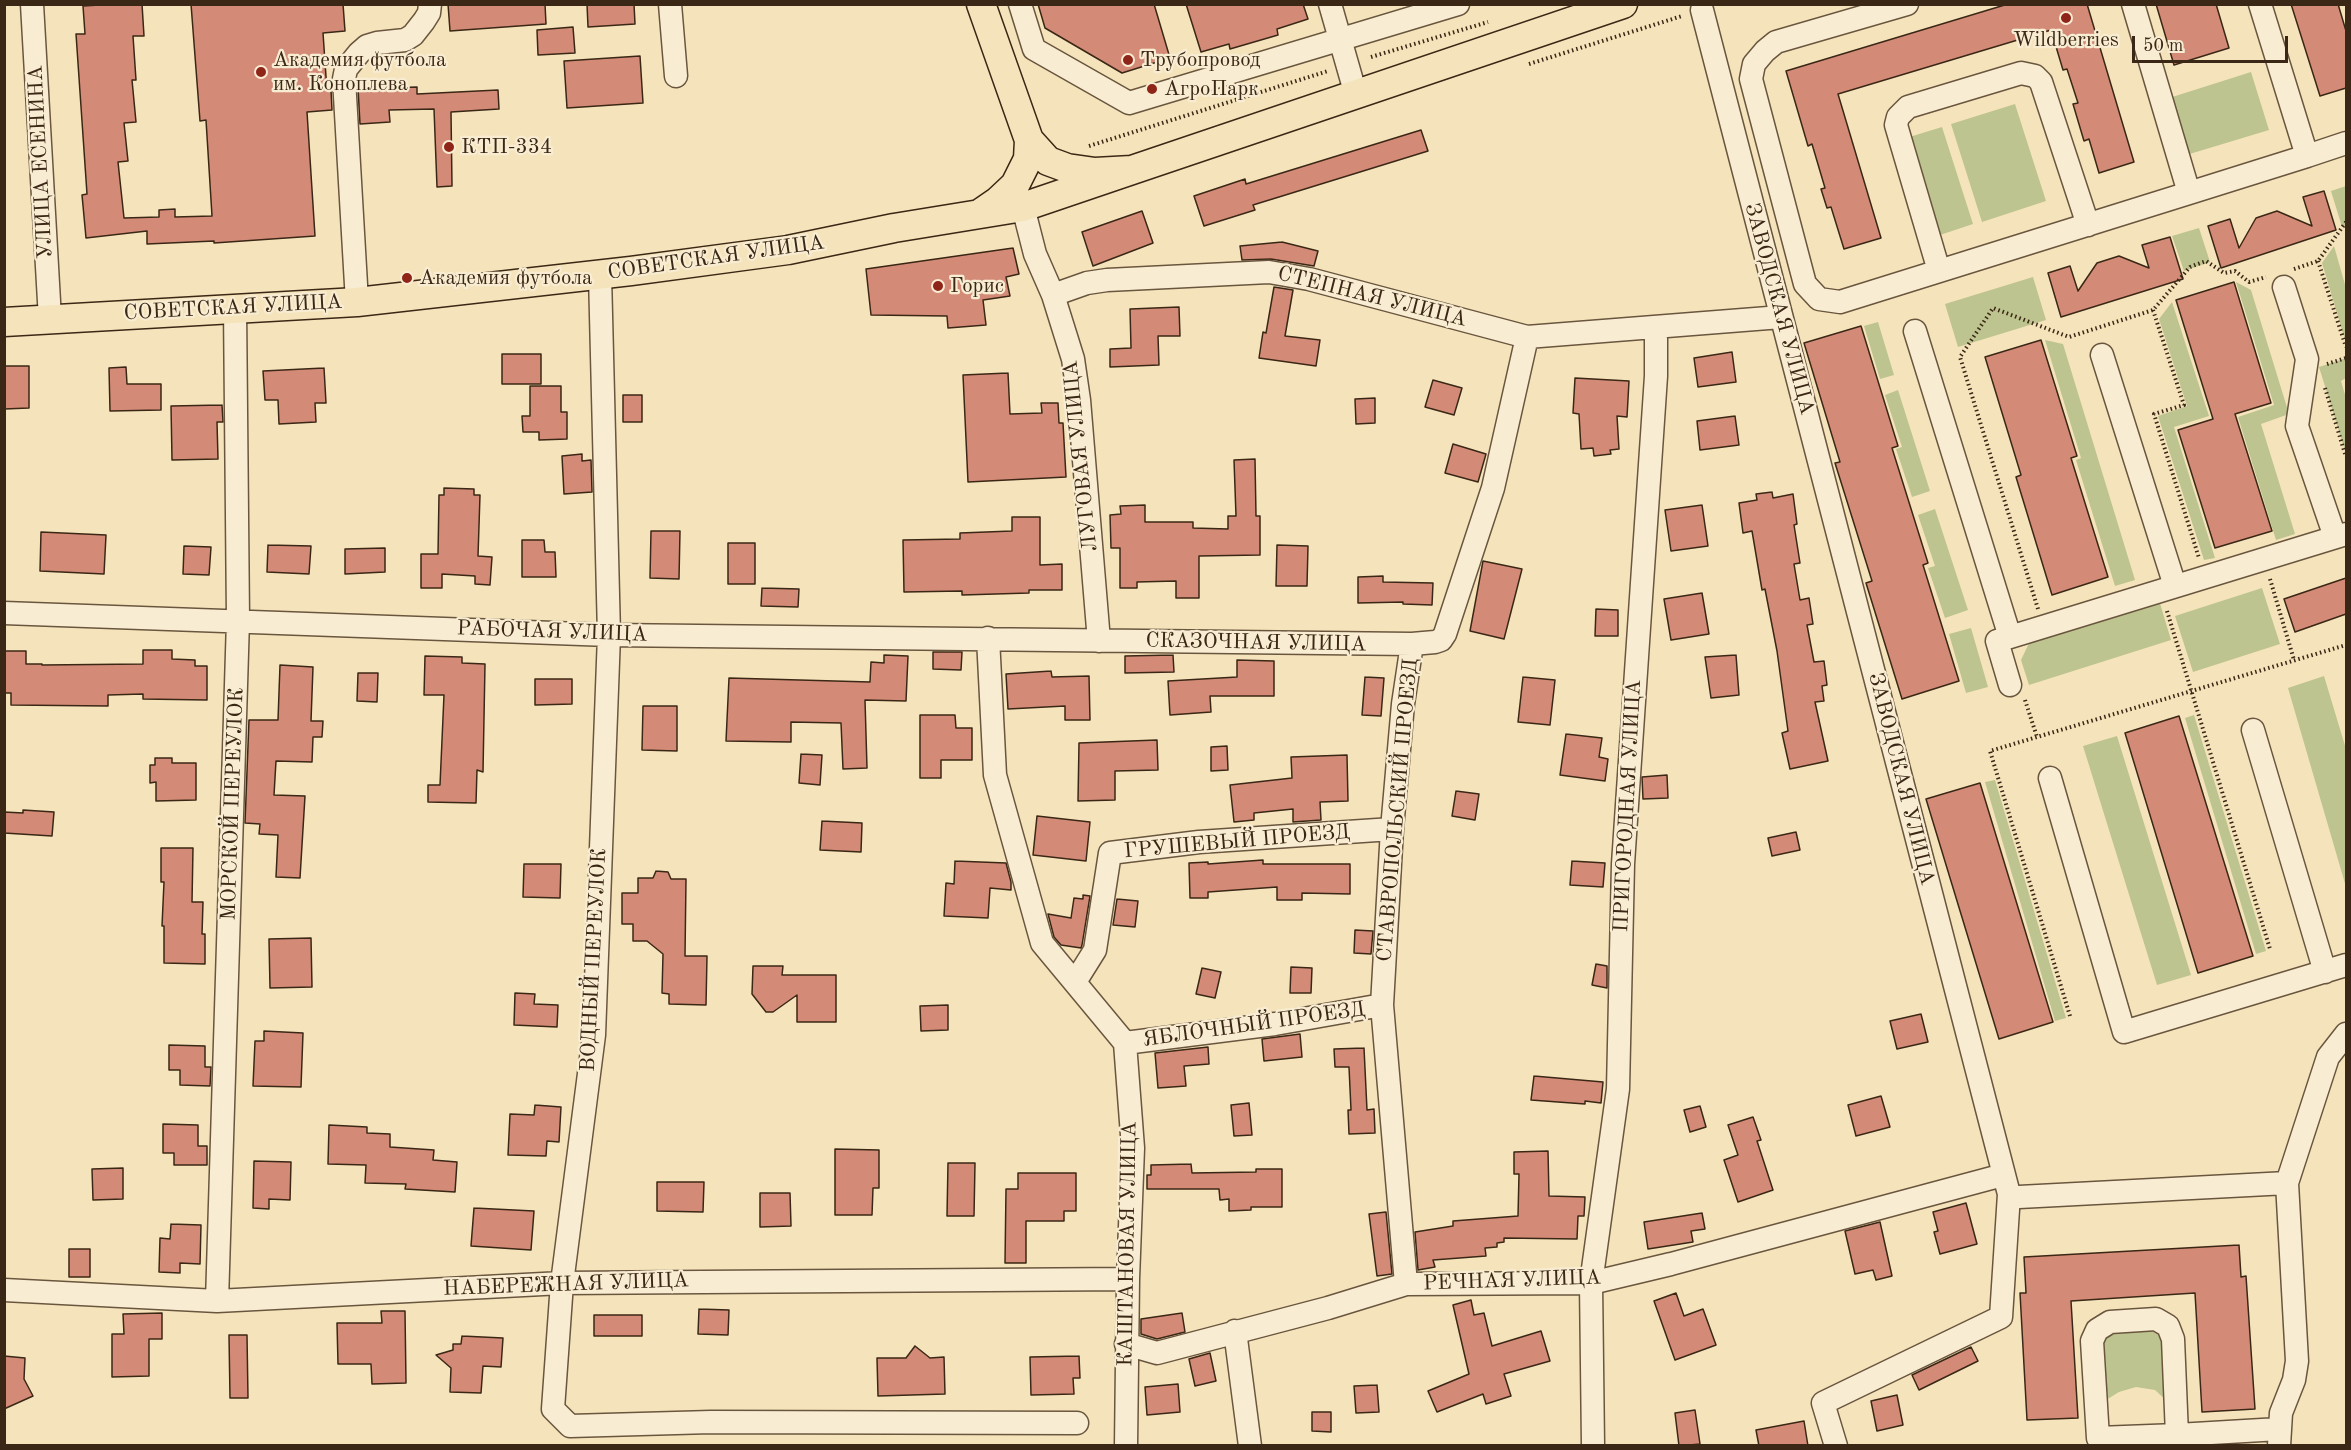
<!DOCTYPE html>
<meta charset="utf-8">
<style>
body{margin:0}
#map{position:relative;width:2351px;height:1450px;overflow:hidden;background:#f5e4bb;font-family:"Old Standard TT",serif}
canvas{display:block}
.frame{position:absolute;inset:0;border:6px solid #3b2715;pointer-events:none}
.scale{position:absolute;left:2132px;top:36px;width:156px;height:27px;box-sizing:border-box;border:3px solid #3b2715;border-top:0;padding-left:8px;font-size:18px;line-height:21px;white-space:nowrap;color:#3b2715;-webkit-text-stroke:4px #f8edd3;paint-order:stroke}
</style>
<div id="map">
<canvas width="2351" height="1450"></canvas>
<div class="frame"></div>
<div class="scale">50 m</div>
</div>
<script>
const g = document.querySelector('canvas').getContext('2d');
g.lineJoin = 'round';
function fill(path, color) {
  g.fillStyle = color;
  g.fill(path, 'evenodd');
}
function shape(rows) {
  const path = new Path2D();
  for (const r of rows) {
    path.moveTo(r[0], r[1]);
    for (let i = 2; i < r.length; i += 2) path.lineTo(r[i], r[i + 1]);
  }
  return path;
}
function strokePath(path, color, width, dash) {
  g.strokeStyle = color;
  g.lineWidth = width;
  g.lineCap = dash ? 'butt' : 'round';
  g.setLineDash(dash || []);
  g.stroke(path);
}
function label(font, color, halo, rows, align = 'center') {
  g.font = font + ' "Old Standard TT",serif';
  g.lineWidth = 4.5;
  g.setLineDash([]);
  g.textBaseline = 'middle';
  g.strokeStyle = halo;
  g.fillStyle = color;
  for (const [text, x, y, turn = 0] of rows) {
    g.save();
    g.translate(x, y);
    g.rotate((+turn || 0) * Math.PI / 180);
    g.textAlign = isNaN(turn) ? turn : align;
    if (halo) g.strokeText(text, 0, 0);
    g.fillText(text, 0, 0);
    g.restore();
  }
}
const green = shape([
 [2251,72,2269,130,2183,156,2166,99],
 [2015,104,2046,201,1982,222,1951,124],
 [1942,127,1973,224,1934,237,1903,139],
 [2346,186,2346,225,2342,227,2331,191],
 [2199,228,2210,262,2184,271,2172,236],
 [2334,246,2346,288,2346,343,2322,263],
 [2033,277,2046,320,1958,347,1945,304],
 [2236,282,2251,290,2289,414,2261,424,2295,534,2276,540,2238,417,2274,405],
 [2172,302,2209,416,2174,427,2215,558,2204,560,2158,416,2187,406,2159,319],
 [1878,322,1894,375,1880,379,1864,326],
 [2045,340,2063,344,2135,580,2115,586,2076,460,2081,458],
 [2346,358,2346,378,2341,381,2346,398,2346,454,2319,367],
 [1898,390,1930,491,1912,497,1896,449,1902,447,1885,395],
 [1935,509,1968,610,1945,618,1928,568,1935,566,1918,515],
 [2262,588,2280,644,2193,672,2175,616],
 [2159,600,2171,640,2029,685,2021,660,2030,641],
 [1971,628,1988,687,1966,693,1949,634],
 [2324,676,2346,749,2346,887,2288,688],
 [2194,715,2266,951,2256,954,2185,718],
 [2117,736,2191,975,2157,985,2083,746],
 [1995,780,2066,1018,2055,1021,1985,782],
 [2162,1329,2171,1405,2155,1390,2136,1387,2119,1392,2106,1400,2103,1332]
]);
const building = shape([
 [116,4,142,4,144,36,133,36,136,80,132,80,136,122,124,123,128,161,118,162,124,218,159,217,159,210,175,209,175,217,212,216,206,120,200,121,191,4,343,4,345,31,323,33,327,91,331,90,332,110,307,112,315,236,214,243,214,241,147,244,147,231,86,238,82,195,87,194,76,34,85,34,83,6,116,4],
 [448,4,545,4,546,24,450,31,448,4],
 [587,4,634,4,635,24,588,27,587,4],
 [1038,4,1154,4,1170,58,1122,73,1045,28,1038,4],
 [1186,4,1303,4,1308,19,1277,29,1278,35,1230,49,1229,44,1201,52,1186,4],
 [2008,4,2087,4,2134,162,2099,173,2089,139,2084,141,2073,104,2078,103,2067,69,2063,70,2051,30,1838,94,1881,238,1844,249,1831,207,1827,208,1821,189,1825,188,1812,144,1808,146,1786,71,2008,4],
 [2156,4,2216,4,2229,48,2174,65,2156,4],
 [2291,4,2338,4,2346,31,2346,88,2320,96,2291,4],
 [573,27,575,53,538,55,537,30,573,27],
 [640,56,643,103,567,108,564,61,640,56],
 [387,85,387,88,417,87,417,94,498,90,499,109,451,112,452,186,437,187,434,109,389,110,390,122,360,124,358,88,387,85],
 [1421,130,1428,151,1253,205,1255,210,1204,226,1194,196,1245,179,1246,184,1421,130],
 [2324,191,2336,230,2221,268,2208,226,2230,219,2239,248,2256,218,2277,211,2312,226,2303,197,2324,191],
 [1142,211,1153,243,1093,266,1082,232,1142,211],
 [2170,237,2183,279,2061,317,2048,273,2070,266,2078,291,2097,263,2119,256,2149,268,2142,245,2170,237],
 [1282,242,1318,251,1314,266,1271,259,1242,260,1240,246,1282,242],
 [1013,248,1019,274,1006,277,1010,296,983,300,986,325,948,328,947,316,871,315,866,269,1013,248],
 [2234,282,2271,403,2235,414,2272,531,2215,548,2178,430,2213,419,2176,300,2234,282],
 [1274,287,1293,290,1285,336,1320,340,1316,366,1259,358,1263,332,1266,333,1274,287],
 [1179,307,1180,336,1158,336,1159,365,1110,367,1110,349,1131,348,1130,309,1179,307],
 [1861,326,1898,446,1892,448,1928,563,1923,565,1959,681,1902,699,1866,583,1872,581,1835,463,1840,462,1804,343,1861,326],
 [2041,340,2077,456,2071,458,2108,577,2052,595,2016,477,2021,475,1985,357,2041,340],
 [1732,352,1736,382,1698,387,1694,358,1732,352],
 [502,354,541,354,541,384,502,384,502,354],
 [4,366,29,366,29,408,4,409,4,366],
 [126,367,127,384,161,384,161,410,110,411,109,368,126,367],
 [324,368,326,403,315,403,316,422,279,424,278,400,265,400,263,371,324,368],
 [1008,373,1010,414,1042,413,1041,403,1058,403,1059,423,1063,423,1066,477,968,482,963,375,1008,373],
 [1575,378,1629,381,1627,417,1617,416,1619,449,1610,450,1611,454,1594,456,1593,448,1581,449,1579,414,1573,413,1575,378],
 [1433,380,1462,388,1454,415,1425,407,1433,380],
 [530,386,561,386,561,412,567,412,567,439,539,440,539,432,523,432,522,416,530,416,530,386],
 [623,395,642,395,642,422,623,422,623,395],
 [1375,398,1375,423,1356,424,1355,399,1375,398],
 [222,405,223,422,217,422,218,459,172,460,171,406,222,405],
 [1735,416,1739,445,1700,450,1697,421,1735,416],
 [1453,444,1486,454,1478,482,1445,473,1453,444],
 [582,454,582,461,591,460,592,492,564,494,562,456,582,454],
 [1255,459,1256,516,1260,516,1260,555,1199,556,1199,598,1176,598,1176,581,1137,582,1137,588,1120,588,1120,548,1111,548,1110,515,1121,514,1120,506,1145,505,1145,522,1193,522,1193,528,1228,529,1228,516,1236,516,1234,460,1255,459],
 [444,488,474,489,474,495,480,495,478,556,492,557,490,585,475,584,475,576,442,574,442,588,421,588,421,554,438,554,439,495,444,495,444,488],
 [1772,492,1773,498,1793,494,1797,524,1794,525,1800,563,1794,564,1800,600,1809,598,1813,624,1807,625,1814,662,1824,661,1827,685,1822,686,1824,701,1815,702,1828,761,1790,769,1782,733,1788,731,1777,651,1765,589,1762,590,1752,531,1743,533,1739,503,1757,500,1756,494,1772,492],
 [1702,505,1708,546,1671,551,1665,510,1702,505],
 [1012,517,1040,517,1040,565,1062,564,1062,590,1029,590,1029,593,962,595,962,591,904,592,903,540,960,539,960,533,1012,531,1012,517],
 [651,531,680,531,679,579,650,578,651,531],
 [41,532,106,535,104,574,40,571,41,532],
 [522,540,544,540,545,552,555,552,556,577,522,577,522,540],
 [728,543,755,543,755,584,728,584,728,543],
 [268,545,311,546,309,574,267,572,268,545],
 [1277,545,1308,546,1307,586,1276,586,1277,545],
 [184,546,211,547,209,575,183,574,184,546],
 [385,548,385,572,345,574,345,549,385,548],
 [1483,561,1522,569,1504,639,1470,631,1483,561],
 [1383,576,1383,582,1433,583,1432,605,1403,604,1403,602,1358,603,1358,577,1383,576],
 [2346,578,2346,614,2295,632,2284,599,2346,578],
 [762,588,799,589,798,607,761,606,762,588],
 [1702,593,1709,634,1671,640,1664,599,1702,593],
 [1596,609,1618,610,1618,636,1595,636,1596,609],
 [143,650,172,650,172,659,195,660,195,666,207,666,207,700,143,699,143,694,108,695,108,706,11,705,11,693,4,693,4,651,26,651,26,664,42,664,42,665,143,664,143,650],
 [933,652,962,652,961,670,933,669,933,652],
 [884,655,908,656,906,701,865,700,867,768,843,769,841,723,791,722,791,742,726,741,729,678,870,682,871,662,884,663,884,655],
 [1173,655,1174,672,1125,673,1125,656,1173,655],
 [1736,655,1739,695,1711,698,1705,657,1736,655],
 [425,656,462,657,462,663,485,664,483,772,477,770,476,803,428,802,428,785,440,785,444,695,424,695,425,656],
 [1237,660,1274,661,1274,696,1210,696,1211,712,1170,715,1168,681,1237,677,1237,660],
 [280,665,313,667,311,721,323,721,322,737,313,737,312,762,276,761,274,795,305,796,300,878,276,877,278,835,259,834,260,824,245,823,249,720,278,720,280,665],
 [1051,671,1052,677,1089,676,1090,720,1065,720,1065,706,1008,709,1006,674,1051,671],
 [358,673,378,673,377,702,357,701,358,673],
 [1365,677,1384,678,1381,716,1362,715,1365,677],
 [1523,677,1555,680,1550,725,1518,722,1523,677],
 [535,679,572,679,572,704,535,705,535,679],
 [643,706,677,706,677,751,642,750,643,706],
 [920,715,955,715,956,728,972,728,972,760,941,760,941,778,920,778,920,715],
 [2179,716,2253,956,2198,973,2125,733,2179,716],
 [1566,734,1602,738,1599,757,1608,759,1605,781,1560,775,1566,734],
 [1157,740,1158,770,1115,771,1115,800,1078,801,1079,743,1157,740],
 [1227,746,1228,770,1211,771,1211,747,1227,746],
 [801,754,822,755,820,785,799,783,801,754],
 [1347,755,1348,801,1320,802,1321,820,1293,822,1293,809,1254,813,1254,820,1234,822,1230,785,1292,778,1291,757,1347,755],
 [155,758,172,758,172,763,196,763,196,800,156,801,156,782,150,783,150,765,155,765,155,758],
 [1667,775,1668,798,1643,799,1642,777,1667,775],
 [1980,783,2053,1022,1999,1039,1926,799,1980,783],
 [1456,791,1479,794,1475,820,1452,816,1456,791],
 [23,810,54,812,52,836,4,833,4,812,23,813,23,810],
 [1037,816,1090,822,1086,861,1033,855,1037,816],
 [822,821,862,823,861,852,820,850,822,821],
 [1796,832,1800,850,1772,856,1768,838,1796,832],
 [161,848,193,848,192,902,203,902,202,934,205,934,205,964,164,963,164,926,162,926,164,882,161,882,161,848],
 [1263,860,1263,864,1350,864,1350,894,1302,893,1302,900,1277,900,1277,887,1208,892,1208,898,1190,898,1189,863,1208,862,1208,864,1263,860],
 [955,861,1006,863,1011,882,1011,890,990,888,988,918,944,916,946,883,954,884,955,861],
 [1572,861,1605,863,1603,887,1570,885,1572,861],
 [524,864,561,864,560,898,523,897,524,864],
 [656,871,668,872,671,879,686,879,685,956,707,956,706,1005,669,1004,669,994,662,993,663,954,647,941,633,941,633,924,622,924,622,893,638,893,638,878,653,878,656,871],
 [1083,895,1090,896,1082,945,1081,948,1061,945,1054,937,1048,914,1071,918,1074,898,1083,899,1083,895],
 [1117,899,1138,901,1135,927,1113,925,1117,899],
 [1355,930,1373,931,1371,954,1354,953,1355,930],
 [311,938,312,987,270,988,269,939,311,938],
 [1596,964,1607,966,1607,988,1592,985,1596,964],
 [753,966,783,966,782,975,836,975,836,1022,797,1022,797,995,773,1012,766,1012,752,994,753,966],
 [1291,967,1312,968,1311,993,1290,993,1291,967],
 [1202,968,1221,972,1215,998,1196,994,1202,968],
 [515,993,535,994,534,1004,558,1005,557,1027,514,1025,515,993],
 [948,1005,948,1030,921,1031,920,1006,948,1005],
 [1921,1014,1928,1042,1897,1049,1890,1021,1921,1014],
 [264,1031,303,1033,301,1087,253,1086,255,1041,264,1041,264,1031],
 [1300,1034,1302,1057,1264,1061,1262,1039,1300,1034],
 [169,1045,205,1046,205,1067,211,1067,210,1086,180,1085,180,1070,169,1070,169,1045],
 [1208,1047,1209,1064,1184,1066,1186,1086,1158,1088,1155,1053,1208,1047],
 [1364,1048,1367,1110,1374,1109,1375,1133,1349,1134,1348,1110,1351,1110,1349,1067,1335,1067,1334,1049,1364,1048],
 [1534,1076,1603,1082,1601,1103,1585,1101,1585,1104,1531,1100,1534,1076],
 [1881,1096,1890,1127,1856,1136,1848,1105,1881,1096],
 [1249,1103,1252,1135,1234,1136,1231,1105,1249,1103],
 [535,1105,561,1107,559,1142,547,1141,546,1156,508,1155,510,1114,534,1115,535,1105],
 [1700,1106,1706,1127,1690,1132,1684,1110,1700,1106],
 [1753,1117,1761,1140,1757,1141,1773,1190,1738,1202,1724,1160,1738,1155,1728,1125,1753,1117],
 [163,1124,198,1125,198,1146,207,1146,207,1165,174,1165,174,1153,163,1153,163,1124],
 [329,1125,367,1127,367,1133,390,1134,390,1147,434,1150,433,1160,457,1162,455,1192,405,1189,406,1184,365,1183,366,1165,328,1164,329,1125],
 [835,1149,879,1150,879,1188,873,1188,872,1215,835,1215,835,1149],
 [1548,1151,1549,1196,1585,1197,1584,1216,1578,1216,1577,1239,1504,1238,1504,1242,1497,1243,1497,1247,1485,1248,1486,1256,1433,1260,1435,1267,1418,1270,1415,1232,1453,1226,1453,1221,1518,1216,1519,1174,1514,1174,1514,1152,1548,1151],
 [254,1161,291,1162,290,1200,269,1199,269,1209,253,1208,254,1161],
 [948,1163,975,1163,974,1216,947,1216,948,1163],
 [1191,1164,1192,1173,1256,1172,1256,1169,1282,1169,1282,1207,1251,1207,1251,1210,1229,1211,1229,1199,1220,1200,1219,1189,1147,1189,1147,1175,1151,1175,1151,1165,1191,1164],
 [123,1168,123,1199,93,1200,92,1169,123,1168],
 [1018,1173,1076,1173,1076,1211,1064,1211,1064,1221,1026,1221,1026,1263,1005,1263,1006,1189,1018,1189,1018,1173],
 [657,1182,704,1182,703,1212,657,1211,657,1182],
 [760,1193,790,1193,791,1226,760,1227,760,1193],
 [1966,1203,1977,1244,1940,1254,1934,1232,1938,1231,1933,1212,1966,1203],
 [474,1208,534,1211,531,1250,471,1246,474,1208],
 [1386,1212,1392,1274,1377,1276,1369,1214,1386,1212],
 [1702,1213,1705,1229,1691,1231,1693,1242,1648,1249,1644,1222,1702,1213],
 [1880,1222,1892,1276,1876,1280,1873,1270,1855,1274,1845,1231,1880,1222],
 [171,1224,201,1225,200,1264,180,1263,180,1273,159,1272,160,1238,170,1239,171,1224],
 [2239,1245,2241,1277,2246,1276,2255,1409,2202,1412,2195,1293,2071,1301,2078,1418,2027,1420,2020,1293,2026,1293,2024,1257,2239,1245],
 [69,1249,90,1249,90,1277,69,1277,69,1249],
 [1676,1293,1684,1316,1703,1309,1716,1345,1675,1360,1654,1301,1676,1293],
 [1471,1300,1474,1315,1484,1313,1492,1346,1541,1331,1550,1361,1504,1374,1511,1396,1486,1404,1483,1394,1437,1412,1428,1391,1469,1374,1453,1305,1471,1300],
 [699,1309,729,1310,728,1335,698,1334,699,1309],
 [381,1311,405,1311,406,1383,372,1384,371,1364,338,1364,337,1323,382,1323,381,1311],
 [162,1313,162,1339,149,1339,149,1376,112,1377,112,1334,124,1334,123,1314,162,1313],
 [1182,1313,1185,1332,1157,1339,1141,1334,1141,1319,1182,1313],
 [594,1315,642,1315,642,1336,594,1336,594,1315],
 [229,1335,247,1335,248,1398,230,1398,229,1335],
 [462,1336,503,1338,501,1367,483,1366,481,1393,450,1392,451,1368,436,1355,453,1350,453,1344,461,1344,462,1336],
 [915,1346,930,1358,944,1357,945,1394,878,1396,877,1358,906,1358,915,1346],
 [1971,1347,1978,1361,1919,1390,1912,1375,1971,1347],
 [1210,1353,1216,1381,1195,1386,1189,1359,1210,1353],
 [4,1356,25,1358,24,1379,33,1396,4,1409,4,1356],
 [1079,1356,1080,1378,1073,1378,1074,1394,1031,1395,1030,1357,1079,1356],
 [1178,1384,1180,1412,1147,1415,1145,1387,1178,1384],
 [1377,1385,1379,1412,1356,1413,1354,1386,1377,1385],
 [1897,1395,1903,1425,1877,1431,1871,1401,1897,1395],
 [1695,1410,1700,1444,1679,1446,1675,1413,1695,1410],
 [1312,1412,1331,1412,1331,1432,1312,1431,1312,1412],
 [1804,1421,1808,1446,1759,1446,1756,1430,1804,1421]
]);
const path = shape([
 [1371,57,1488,22],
 [1529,64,1682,16],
 [1089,146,1328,71],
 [2318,261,2346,347],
 [2294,269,2318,261,2346,222],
 [2153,310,2184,405,2154,414,2199,558],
 [2327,364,2346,358],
 [2325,388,2346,457],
 [2270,579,2294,660],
 [2038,609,1960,357,1993,308,2069,337,2153,310,2190,267,2206,261,2224,273,2235,271,2249,282,2266,277],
 [2167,611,2270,949],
 [2025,700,2037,737],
 [2070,1016,1990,751,2346,645]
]);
const minor = shape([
 [32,4,50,319],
 [670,4,676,76],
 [1020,4,1034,49,1129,103,1458,4],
 [1330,4,1356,95],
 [1907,4,1776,42,1765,51,1754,64,1751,79,1805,284,1819,299,1840,302,2189,193],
 [2133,4,2189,193,2307,156],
 [2260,4,2307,156,2346,143],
 [1702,10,2009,1194,2001,1317,1823,1403,1836,1446],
 [1023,207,1035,254,1053,295,1073,359,1079,400,1099,641],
 [1939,271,1896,125,1898,117,1908,107,2021,73,2035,76,2041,82,2088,225],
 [600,275,609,635,594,1035,562,1283,553,1409,570,1426,711,1422,1077,1423],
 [2284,287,2307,359,2297,426,2335,537],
 [1053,295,1087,283,1107,280,1269,272,1309,279,1527,337,1781,317],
 [357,302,344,79,346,69,359,53,367,46,377,43,405,40,413,35,424,21,429,13,430,4],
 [1915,331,2010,637],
 [2102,355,2175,586],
 [4,613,609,635,1412,644],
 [988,638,995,775,1042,943,1125,1043],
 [2010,685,1997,641,2346,534],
 [2253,730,2325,972],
 [2050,778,2124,1032,2346,965],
 [1075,982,1095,950,1110,853,1199,842,1392,829],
 [1125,1043,1133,1148,1128,1279,1126,1446],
 [1125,1043,1275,1024,1382,1005],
 [2019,1197,2287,1183],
 [1406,1284,1382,1005,1392,829,1403,704,1412,644,1435,642,1441,640,1445,634,1493,488,1527,337],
 [4,1290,217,1301,562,1283,1128,1279],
 [217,1301,238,620,235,307],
 [1235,1331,1250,1446],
 [1126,1344,1157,1353,1328,1308,1406,1284,1591,1283,1671,1264,2003,1175],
 [2177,1435,2173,1339,2168,1326,2156,1319,2110,1322,2097,1330,2092,1341,2098,1438,2177,1435,2279,1429],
 [1593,1446,1591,1283,1618,1089,1623,864,1656,376,1656,328],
 [2279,1446,2281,1413,2294,1380,2297,1361,2287,1183,2328,1057,2346,1034]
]);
const major = shape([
 [981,4,1029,140,1048,161,1067,168,1095,172,1132,170,1623,4],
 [982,212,998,201,1015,185,1028,159,1029,140],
 [4,322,357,302,631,271,788,250,894,228,1023,207,1132,170]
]);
const markers = [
 [2066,18,6,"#8f2418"],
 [1128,60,6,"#8f2418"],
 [261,72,6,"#8f2418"],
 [1152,89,6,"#8f2418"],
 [449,147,6,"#8f2418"],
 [407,278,6,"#8f2418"],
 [938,286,6,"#8f2418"]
];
const poiNames = [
 ["Wildberries",2066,40,"center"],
 ["Академия футбола",273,60],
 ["им. Коноплева",273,84],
 ["Трубопровод",1140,60],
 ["АгроПарк",1164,89],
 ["КТП-334",461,147],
 ["Академия футбола",419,278],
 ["Горис",950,286]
];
const streetNames = [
 ["УЛИЦА ЕСЕНИНА",41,162,-93],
 ["СОВЕТСКАЯ УЛИЦА",716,258,-8],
 ["СТЕПНАЯ УЛИЦА",1372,297,14],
 ["СОВЕТСКАЯ УЛИЦА",233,308,-3],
 ["ЗАВОДСКАЯ УЛИЦА",1779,309,75],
 ["ЛУГОВАЯ УЛИЦА",1081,456,-96],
 ["РАБОЧАЯ УЛИЦА",552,632,2],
 ["СКАЗОЧНАЯ УЛИЦА",1256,643,1],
 ["ЗАВОДСКАЯ УЛИЦА",1901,779,76],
 ["МОРСКОЙ ПЕРЕУЛОК",233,804,-88],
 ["ПРИГОРОДНАЯ УЛИЦА",1628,806,-87],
 ["СТАВРОПОЛЬСКИЙ ПРОЕЗД",1398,810,-85],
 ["ГРУШЕВЫЙ ПРОЕЗД",1237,842,-5],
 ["ВОДНЫЙ ПЕРЕУЛОК",594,960,-87],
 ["ЯБЛОЧНЫЙ ПРОЕЗД",1254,1025,-8],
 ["КАШТАНОВАЯ УЛИЦА",1128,1244,-89],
 ["РЕЧНАЯ УЛИЦА",1512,1281,-2],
 ["НАБЕРЕЖНАЯ УЛИЦА",566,1285,-2]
];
fill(green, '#bdc48f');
fill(building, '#d38b78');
strokePath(building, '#3b2715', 1.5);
strokePath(minor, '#6a563e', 25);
strokePath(major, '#3b2715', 31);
strokePath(path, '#3b2715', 4, [1.5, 3]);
strokePath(minor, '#f8edd3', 22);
strokePath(major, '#f5e4bb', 28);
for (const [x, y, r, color] of markers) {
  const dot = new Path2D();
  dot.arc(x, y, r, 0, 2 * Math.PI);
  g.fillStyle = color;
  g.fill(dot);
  strokePath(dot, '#f8edd3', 2);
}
label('21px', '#3b2715', '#f8edd3', poiNames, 'left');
label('21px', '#3b2715', '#f8edd3', streetNames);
</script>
